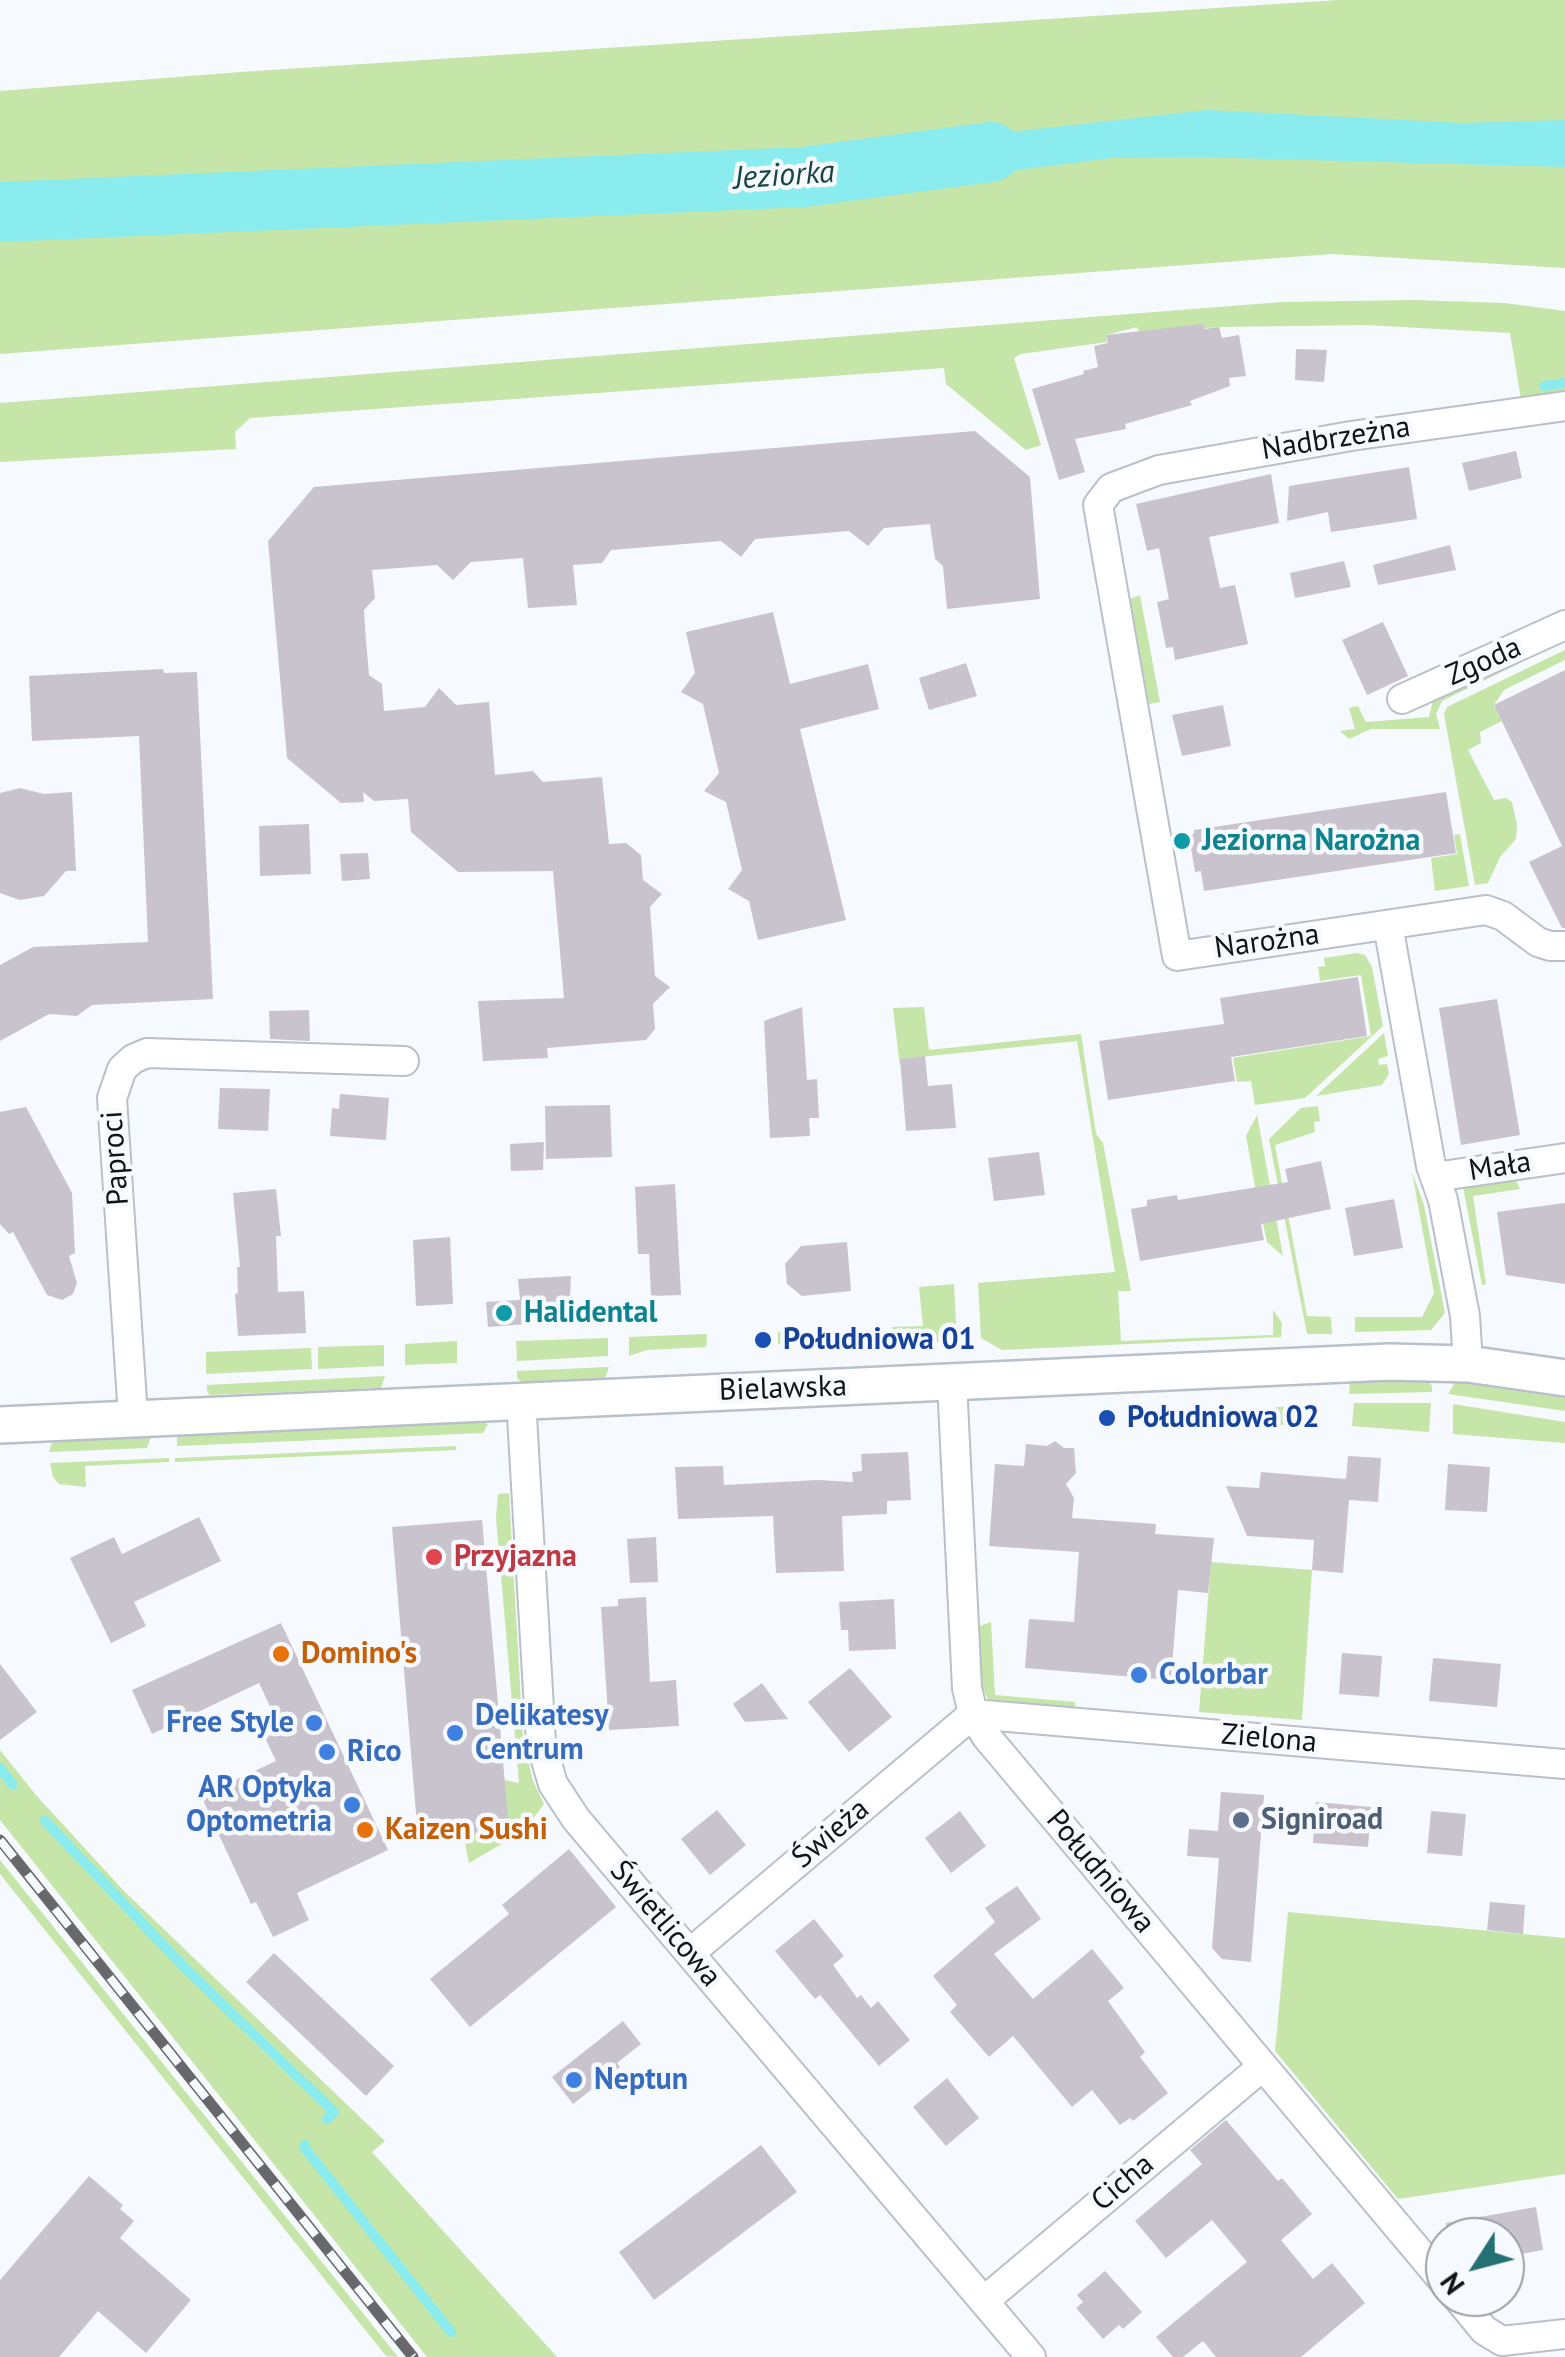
<!DOCTYPE html>
<meta charset="utf-8">
<style>
body{margin:0}
#map{position:relative;width:1565px;height:2357px;overflow:hidden;background:#f6f9fd;font-family:"PT Sans",sans-serif}
canvas{display:block}
.north{position:absolute;left:1425px;top:2217px;width:100px;height:100px;box-sizing:border-box;background:#f6f9fd;border:2px solid #9a9da1;border-radius:50%;rotate:234deg;font-size:28px;font-weight:700;line-height:40px;text-align:center;color:#111316}
.north::after{content:'';display:block;margin:auto;width:35px;height:45px;background:#257073;clip-path:polygon(50% 0,100% 100%,50% 72%,0 100%)}
</style>
<div id="map">
<canvas width="1565" height="2357"></canvas>
<div class="north">N</div>
</div>
<script>
const g = document.querySelector('canvas').getContext('2d');
g.lineJoin = 'round';
function fill(path, color) {
  g.fillStyle = color;
  g.fill(path, 'evenodd');
}
function shape(rows) {
  const path = new Path2D();
  for (const r of rows) {
    path.moveTo(r[0], r[1]);
    for (let i = 2; i < r.length; i += 2) path.lineTo(r[i], r[i + 1]);
  }
  return path;
}
function strokePath(path, color, width, dash) {
  g.strokeStyle = color;
  g.lineWidth = width;
  g.lineCap = dash ? 'butt' : 'round';
  g.setLineDash(dash || []);
  g.stroke(path);
}
function label(font, color, halo, rows, align = 'center') {
  g.font = font + ' "PT Sans",sans-serif';
  g.lineWidth = 9;
  g.setLineDash([]);
  g.textBaseline = 'middle';
  g.strokeStyle = halo;
  g.fillStyle = color;
  for (const [text, x, y, turn = 0] of rows) {
    g.save();
    g.translate(x, y);
    g.rotate((+turn || 0) * Math.PI / 180);
    g.textAlign = isNaN(turn) ? turn : align;
    if (halo) g.strokeText(text, 0, 0);
    g.fillText(text, 0, 0);
    g.restore();
  }
}
const green = shape([
 [1338,0,1565,0,1565,268,1332,254,0,354,0,91,241,72],
 [1414,300,1505,303,1565,311,1565,393,1521,399,1510,333,1366,325,1219,327,1140,334,1137,327,1106,335,1107,342,1021,354,1014,358,1041,445,1026,450,946,384,944,368,250,418,235,432,236,449,0,462,0,403,1282,302],
 [1140,595,1160,702,1149,704,1130,599],
 [1565,637,1565,641,1442,701,1436,714,1440,729,1371,729,1349,739,1340,731,1355,729,1349,708,1358,706,1366,722,1429,717,1434,696],
 [1565,650,1565,660,1504,690,1494,705,1502,721,1480,732,1481,743,1468,750,1494,800,1506,798,1512,802,1517,825,1516,839,1500,857,1488,883,1475,885,1444,714,1447,707],
 [1460,834,1469,886,1435,891,1431,858,1457,854,1454,835],
 [1357,953,1365,955,1372,967,1383,1026,1305,1098,1255,1105,1251,1081,1237,1082,1233,1058,1371,1036,1361,975,1320,981,1318,967,1325,966,1324,958],
 [924,1007,929,1050,1081,1034,1096,1134,1103,1143,1131,1291,1118,1291,1121,1341,1273,1335,1273,1310,1282,1323,1281,1337,1002,1350,981,1338,978,1283,1115,1272,1077,1041,900,1059,900,1067,893,1008],
 [1384,1033,1388,1056,1378,1059,1379,1065,1387,1064,1389,1074,1382,1085,1316,1096],
 [1318,1106,1320,1121,1314,1122,1315,1132,1275,1145,1307,1316,1331,1317,1332,1334,1307,1334,1269,1139,1301,1108],
 [1257,1115,1283,1256,1267,1242,1255,1186,1246,1136],
 [1412,1172,1424,1205,1445,1313,1431,1330,1355,1332,1355,1317,1422,1317,1434,1293],
 [1514,1176,1520,1189,1473,1196,1486,1284,1482,1285,1463,1187],
 [954,1284,957,1342,893,1343,892,1327,923,1326,919,1287],
 [867,1329,868,1341,778,1344,778,1332],
 [707,1334,706,1347,647,1350,629,1356,629,1337],
 [608,1338,608,1356,517,1361,516,1341],
 [457,1341,457,1363,405,1365,405,1344],
 [384,1345,384,1366,318,1369,318,1347],
 [311,1348,312,1369,206,1374,206,1352],
 [609,1367,605,1378,521,1382,517,1378,517,1371],
 [385,1376,381,1388,210,1395,207,1391,207,1385],
 [1427,1380,1432,1386,1432,1392,1349,1394,1350,1381],
 [1455,1382,1565,1398,1565,1411,1448,1394],
 [1354,1403,1431,1403,1429,1432,1352,1426],
 [1453,1404,1565,1422,1565,1443,1453,1434],
 [1304,1406,1304,1425,1229,1425,1228,1409],
 [476,1420,488,1424,483,1433,177,1446,177,1432],
 [152,1434,147,1448,49,1452,53,1439],
 [456,1446,456,1450,175,1462,175,1458],
 [169,1458,169,1462,85,1466,86,1487,59,1484,53,1477,50,1463],
 [509,1493,523,1738,533,1781,544,1804,524,1831,469,1863,463,1833,505,1780,519,1783,496,1518,498,1494],
 [1211,1562,1312,1570,1302,1720,1199,1712],
 [991,1622,995,1695,1075,1702,1075,1710,1001,1703,988,1699,981,1685,977,1627],
 [0,1750,35,1794,124,1891,385,2141,372,2152,557,2357,427,2357,0,1820],
 [0,1860,398,2357,386,2356,0,1874],
 [1288,1912,1565,1938,1565,2174,1398,2199,1275,2051]
]);
const water = shape([
 [1207,110,1463,123,1565,120,1565,167,1197,157,1112,158,925,182,898,141,967,137]
]);
const stream = shape([
 [1544,386,1565,383],
 [0,1768,13,1785],
 [45,1821,185,1968,334,2112,327,2119],
 [305,2145,304,2147,451,2332]
]);
const river = shape([
 [0,212,804,177,991,152]
]);
const building = shape([
 [1203,324,1204,329,1219,327,1222,338,1239,335,1246,376,1229,378,1230,386,1190,401,1192,405,1125,424,1126,429,1075,439,1085,472,1059,480,1032,389,1084,374,1083,371,1098,367,1094,346,1108,343,1106,335],
 [1296,349,1327,350,1324,382,1295,380],
 [975,431,1030,477,1040,599,947,609,943,566,935,559,930,524,884,528,868,546,849,531,755,539,741,557,721,541,611,550,602,563,573,565,577,605,528,608,523,558,471,562,453,580,437,565,372,570,375,598,364,610,366,641,369,675,382,684,384,711,425,707,439,688,456,705,489,702,495,775,533,771,543,782,602,777,609,844,626,843,641,855,643,880,662,894,650,907,655,976,670,987,653,1004,655,1029,646,1040,547,1048,548,1058,483,1061,478,1001,564,998,553,871,458,872,411,832,408,799,374,801,363,792,364,802,341,803,287,758,268,541,314,487],
 [1516,451,1522,478,1469,491,1462,463],
 [1409,467,1417,519,1331,532,1328,512,1287,521,1289,486],
 [1271,474,1279,523,1209,537,1220,588,1235,585,1248,644,1175,660,1173,647,1166,648,1157,602,1169,599,1159,548,1147,551,1136,504],
 [1450,545,1456,570,1378,585,1373,565],
 [1344,561,1351,587,1295,598,1290,573],
 [773,612,790,684,868,664,879,709,800,729,846,920,758,940,749,901,728,889,742,870,726,802,704,791,719,773,703,704,681,692,695,673,686,632],
 [1383,622,1408,676,1367,695,1342,640],
 [966,663,977,696,929,710,919,678],
 [163,669,164,673,197,672,213,999,92,1005,77,1016,49,1014,0,1041,0,965,33,947,148,942,139,736,32,741,29,676],
 [1565,670,1565,928,1562,928,1529,862,1562,846,1494,705],
 [1223,705,1231,746,1182,756,1172,715],
 [20,788,44,794,72,792,76,871,66,871,44,896,20,900,0,893,0,793],
 [1446,792,1456,853,1204,891,1201,871,1195,872,1189,835,1194,834,1194,830],
 [309,824,311,874,260,876,259,826],
 [368,853,370,879,342,881,340,854],
 [1358,977,1367,1036,1231,1057,1235,1081,1108,1100,1099,1041,1224,1024,1220,998],
 [1497,999,1520,1135,1461,1145,1439,1008],
 [802,1007,807,1080,817,1079,819,1118,809,1118,810,1136,770,1138,764,1021],
 [309,1010,310,1041,270,1039,269,1011],
 [925,1056,928,1086,952,1084,956,1128,906,1131,900,1059],
 [220,1088,270,1089,268,1131,218,1129],
 [340,1094,389,1098,386,1140,330,1136,332,1108,339,1109],
 [610,1105,612,1157,546,1159,545,1106],
 [26,1107,72,1193,75,1253,69,1256,77,1283,73,1294,62,1300,47,1295,13,1232,9,1234,0,1224,0,1112],
 [544,1142,543,1170,511,1171,510,1144],
 [1039,1152,1045,1195,994,1201,988,1158],
 [1321,1161,1331,1209,1261,1224,1264,1240,1140,1261,1131,1209,1147,1206,1147,1200,1177,1195,1178,1200,1288,1182,1285,1169],
 [675,1184,681,1295,651,1296,649,1254,638,1254,635,1187],
 [276,1189,281,1236,276,1236,278,1292,304,1291,306,1333,238,1336,235,1294,238,1293,237,1267,240,1267,233,1193],
 [1394,1199,1403,1248,1354,1256,1345,1208],
 [1565,1203,1565,1284,1506,1275,1497,1212],
 [450,1237,453,1304,416,1306,413,1240],
 [847,1242,851,1291,802,1296,787,1284,785,1264,801,1246],
 [571,1276,569,1321,488,1327,486,1302,520,1300,518,1279],
 [1055,1441,1064,1448,1074,1448,1076,1473,1066,1484,1074,1498,1072,1518,1156,1524,1155,1534,1214,1538,1208,1593,1178,1590,1171,1680,1025,1668,1029,1619,1074,1622,1079,1552,989,1546,995,1464,1024,1466,1026,1444,1047,1446],
 [908,1452,911,1500,887,1501,887,1514,842,1516,844,1571,776,1573,773,1516,678,1519,675,1467,723,1466,724,1485,818,1480,853,1482,852,1472,862,1471,861,1454],
 [1348,1456,1381,1458,1378,1502,1349,1500,1343,1573,1312,1570,1314,1540,1247,1536,1226,1486,1259,1488,1261,1472,1346,1479],
 [1448,1464,1490,1467,1487,1512,1445,1510],
 [199,1517,221,1561,134,1602,146,1626,111,1643,70,1558,114,1537,122,1554],
 [482,1520,509,1830,418,1837,392,1527],
 [656,1537,658,1582,630,1583,627,1539],
 [646,1597,650,1682,676,1680,679,1726,609,1730,601,1607,618,1606,618,1599],
 [894,1599,896,1649,849,1651,848,1630,841,1630,839,1602],
 [281,1623,388,1850,297,1893,309,1920,273,1937,256,1902,251,1904,201,1796,276,1761,265,1738,281,1730,259,1683,152,1734,132,1690],
 [1342,1653,1382,1656,1379,1697,1339,1694],
 [1433,1658,1501,1664,1497,1707,1429,1701],
 [0,1664,37,1712,0,1740],
 [850,1668,892,1717,849,1752,808,1702],
 [762,1683,788,1719,745,1722,733,1704],
 [1221,1792,1264,1795,1251,1962,1222,1959,1212,1948,1219,1858,1187,1856,1189,1829,1218,1831],
 [1316,1802,1371,1807,1368,1847,1313,1843],
 [717,1810,746,1845,710,1875,681,1839],
 [960,1811,986,1846,951,1873,925,1838],
 [1431,1811,1466,1814,1462,1856,1427,1853],
 [569,1849,616,1907,470,2027,430,1979,509,1914,502,1905],
 [1017,1886,1041,1919,994,1954,1033,1999,1092,1949,1124,1988,1108,2001,1145,2052,1140,2057,1168,2093,1133,2121,1130,2118,1120,2125,1092,2090,1072,2107,1013,2036,989,2057,950,2012,957,2005,933,1976,995,1922,985,1908],
 [1490,1902,1525,1905,1523,1934,1487,1930],
 [814,1919,844,1956,833,1965,857,1998,861,1995,871,2008,878,2001,910,2040,879,2066,820,1995,815,1999,775,1951],
 [274,1953,394,2066,366,2096,246,1982],
 [623,2021,641,2044,617,2063,620,2067,573,2104,552,2077],
 [947,2078,979,2118,946,2146,913,2107],
 [1226,2120,1278,2181,1282,2178,1312,2214,1281,2240,1313,2279,1332,2263,1365,2303,1301,2357,1216,2357,1203,2341,1183,2357,1173,2357,1156,2337,1247,2262,1212,2220,1166,2258,1135,2221,1202,2164,1190,2150],
 [761,2145,797,2192,654,2300,619,2252],
 [89,2176,123,2205,120,2209,134,2221,120,2238,191,2300,146,2353,98,2311,59,2357,0,2357,0,2280],
 [1536,2207,1543,2250,1505,2257,1505,2237,1447,2237,1446,2223],
 [1105,2271,1142,2312,1123,2329,1119,2325,1103,2339,1076,2308,1083,2302,1077,2295]
]);
const minor = shape([
 [1565,406,1351,436,1159,470,1111,488,1098,505,1177,956,1486,910,1503,916,1538,942,1550,946,1565,946],
 [1402,699,1565,625],
 [1388,925,1431,1166,1443,1200,1465,1316,1468,1364],
 [1435,1177,1565,1158],
 [952,1382,967,1688,973,1714,986,1736,1445,2283],
 [521,1399,541,1743,553,1784,576,1819,1031,2357],
 [133,1417,112,1098,122,1069,133,1059,147,1053,404,1061],
 [690,1953,973,1714,1565,1764],
 [1457,2297,1484,2330,1502,2341,1565,2334],
 [984,2301,1263,2066]
]);
const tertiary = shape([
 [0,1425,1389,1362,1468,1364,1565,1378]
]);
const rail = shape([
 [0,1840,413,2357]
]);
const markers = [
 [1182,841,10,"#0f9aa8"],
 [504,1313,10,"#0f9aa8"],
 [763,1340,10,"#1a4fb4"],
 [1107,1418,10,"#1a4fb4"],
 [434,1557,10,"#e0444e"],
 [281,1654,10,"#e8710a"],
 [1139,1675,10,"#3f7fe0"],
 [314,1723,10,"#3f7fe0"],
 [455,1733,10,"#3f7fe0"],
 [327,1752,10,"#3f7fe0"],
 [352,1805,10,"#3f7fe0"],
 [1241,1820,10,"#5c6f8a"],
 [365,1830,10,"#e8710a"],
 [574,2080,10,"#3f7fe0"]
];
const streetNames = [
 ["Nadbrzeżna",1336,439,-9],
 ["Zgoda",1484,662,-24],
 ["Narożna",1267,942,-8],
 ["Paproci",116,1158,-94],
 ["Mała",1500,1167,-9],
 ["Bielawska",783,1389,-2],
 ["Zielona",1269,1739,5],
 ["Świeża",831,1834,-40],
 ["Południowa",1100,1872,50],
 ["Świetlicowa",665,1924,50],
 ["Cicha",1123,2183,-40]
];
const cultureNames = [
 ["Jeziorna Narożna",1202,841],
 ["Halidental",524,1313]
];
const transitNames = [
 ["Południowa 01",783,1340],
 ["Południowa 02",1127,1418]
];
const healthNames = [
 ["Przyjazna",454,1557]
];
const foodNames = [
 ["Domino's",301,1654],
 ["Kaizen Sushi",385,1830]
];
const shopNames = [
 ["Colorbar",1159,1675],
 ["Delikatesy",475,1716],
 ["Centrum",475,1750],
 ["Free Style",294,1723,"right"],
 ["Rico",347,1752],
 ["AR Optyka",332,1788,"right"],
 ["Optometria",332,1822,"right"],
 ["Neptun",594,2080]
];
const serviceNames = [
 ["Signiroad",1261,1820]
];
const waterNames = [
 ["Jeziorka",784,176,-4]
];
fill(green, '#c5e5a9');
fill(water, '#8becef');
strokePath(stream, '#8becef', 10);
strokePath(river, '#8becef', 60);
fill(building, '#c9c3cd');
strokePath(minor, '#b9c0ca', 32);
strokePath(tertiary, '#b9c0ca', 40);
strokePath(minor, '#fff', 28);
strokePath(tertiary, '#fff', 35);
strokePath(rail, '#66686c', 11);
strokePath(rail, '#f6f9fd', 8, [22]);
for (const [x, y, r, color] of markers) {
  const dot = new Path2D();
  dot.arc(x, y, r, 0, 2 * Math.PI);
  g.fillStyle = color;
  g.fill(dot);
  strokePath(dot, '#f6f9fd', 4);
}
label('30px', '#111316', '#f6f9fd', streetNames);
label('bold 30px', '#0d838f', '#f6f9fd', cultureNames, 'left');
label('bold 30px', '#164399', '#f6f9fd', transitNames, 'left');
label('bold 30px', '#be3a42', '#f6f9fd', healthNames, 'left');
label('bold 30px', '#c56008', '#f6f9fd', foodNames, 'left');
label('bold 30px', '#366cbe', '#f6f9fd', shopNames, 'left');
label('bold 30px', '#4e5e75', '#f6f9fd', serviceNames, 'left');
label('italic 32px', '#184547', '#f6f9fd', waterNames);
</script>
